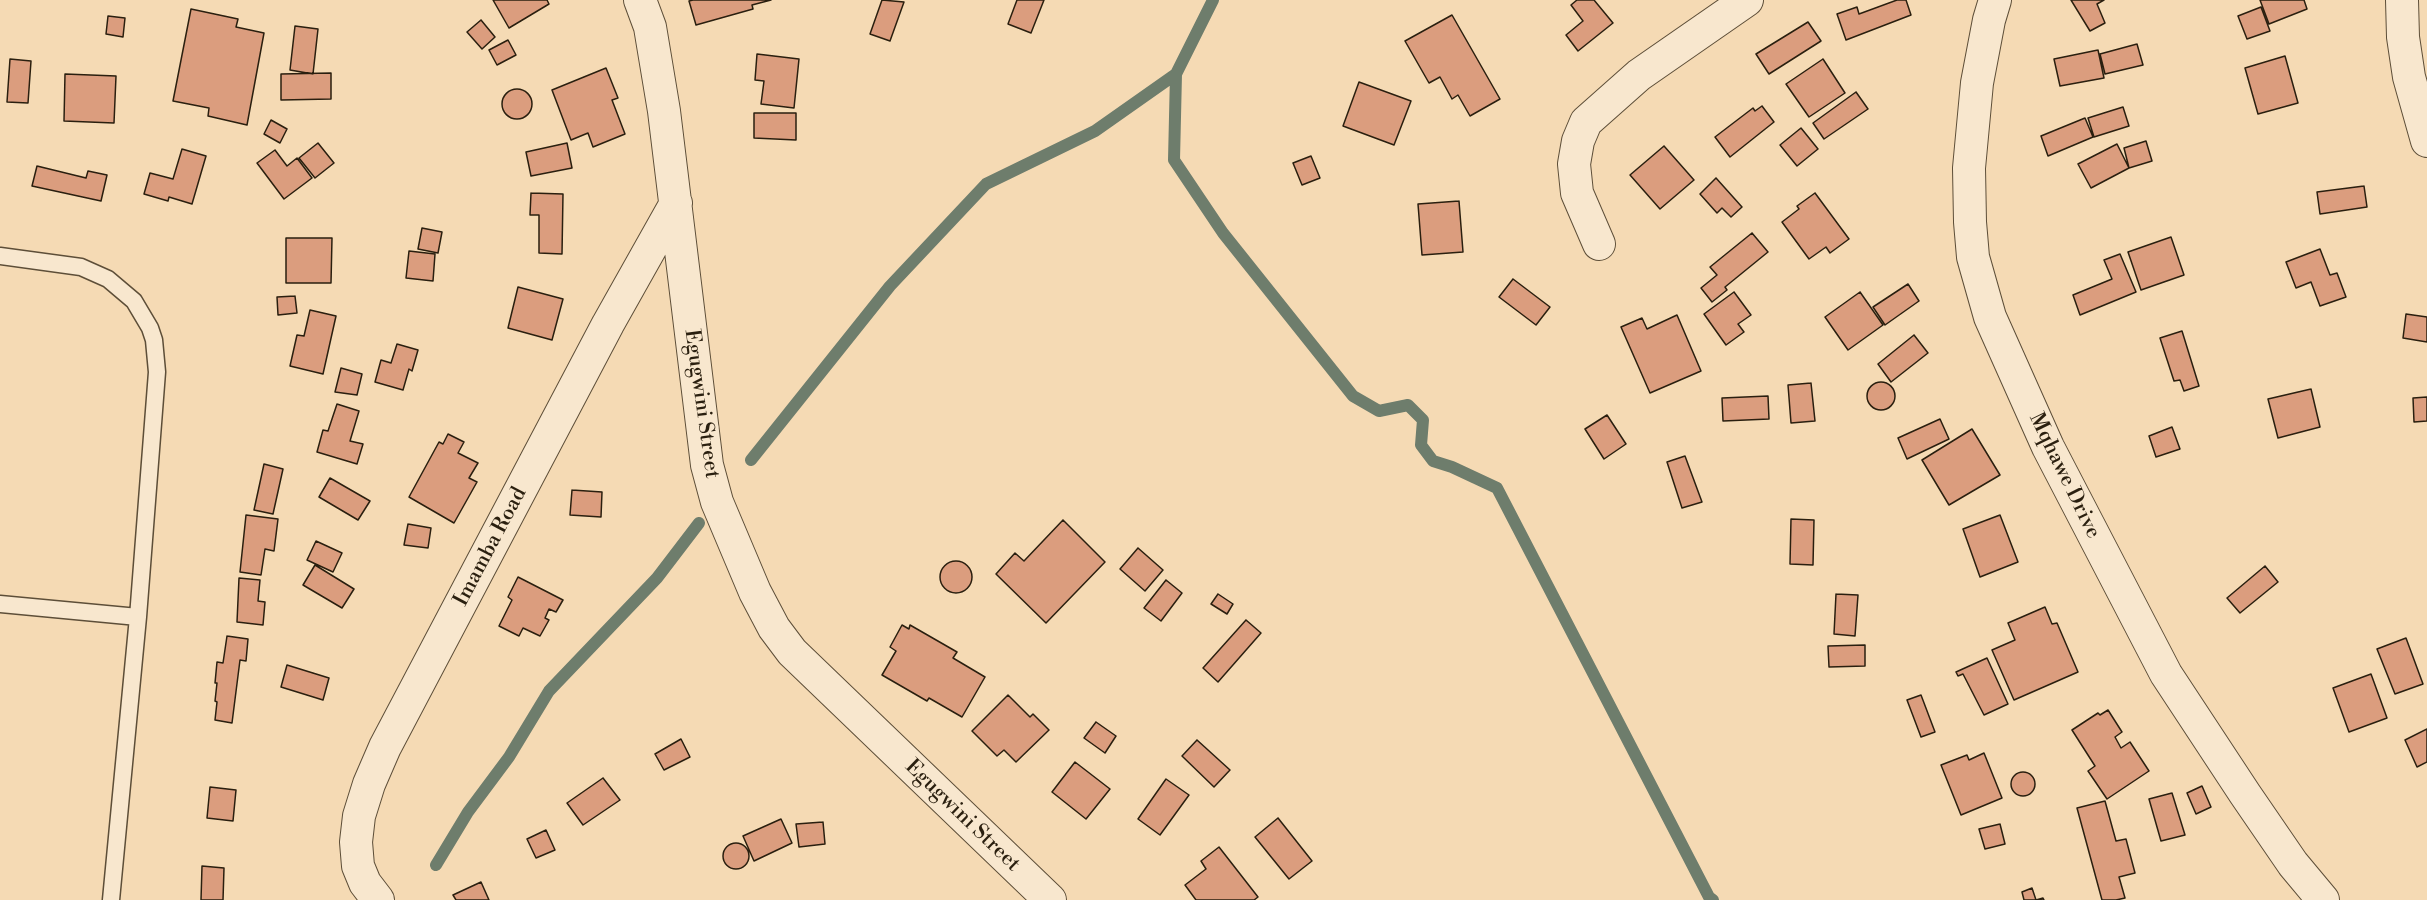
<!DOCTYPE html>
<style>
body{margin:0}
canvas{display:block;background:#f5dab4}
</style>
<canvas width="2427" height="900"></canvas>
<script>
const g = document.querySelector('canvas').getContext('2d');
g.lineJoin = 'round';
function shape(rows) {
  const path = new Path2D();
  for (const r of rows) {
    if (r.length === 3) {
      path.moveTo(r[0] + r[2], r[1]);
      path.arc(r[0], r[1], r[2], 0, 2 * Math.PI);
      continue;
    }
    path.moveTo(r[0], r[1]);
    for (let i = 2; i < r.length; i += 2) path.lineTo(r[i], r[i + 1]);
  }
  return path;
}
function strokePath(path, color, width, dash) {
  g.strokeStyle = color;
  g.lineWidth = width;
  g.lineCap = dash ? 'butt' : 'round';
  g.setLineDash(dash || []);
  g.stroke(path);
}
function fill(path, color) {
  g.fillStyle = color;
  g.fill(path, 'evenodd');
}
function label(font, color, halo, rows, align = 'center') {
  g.font = font + ' "Libre Bodoni",serif';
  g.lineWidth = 6;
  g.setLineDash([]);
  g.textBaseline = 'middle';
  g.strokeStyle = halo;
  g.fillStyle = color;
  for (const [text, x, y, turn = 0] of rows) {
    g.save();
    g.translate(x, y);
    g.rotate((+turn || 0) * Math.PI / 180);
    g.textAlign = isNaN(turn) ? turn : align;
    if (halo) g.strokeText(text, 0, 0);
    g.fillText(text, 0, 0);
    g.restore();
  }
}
const stream = shape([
 [1213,0,1176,74,1174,160,1223,233,1353,396,1379,411,1408,405,1423,420,1421,445,1433,461,1452,467,1497,488,1709,897,1713,900],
 [751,460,890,286,986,184,1095,131,1176,74],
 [436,865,468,812,509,757,549,691,657,578,699,523]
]);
const building = shape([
 [493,0,547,0,549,4,509,28,493,0],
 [693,0,771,0,752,5,753,9,696,25,689,1,693,0],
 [882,0,904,2,890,41,870,34,882,0],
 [1017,0,1044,0,1031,33,1008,24,1017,0],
 [1577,0,1594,0,1613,23,1578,51,1566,35,1583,21,1571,5,1577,0],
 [1897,0,1906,0,1911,15,1846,40,1837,14,1857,7,1859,14,1897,0],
 [2071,0,2104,0,2097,4,2105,23,2090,31,2071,0],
 [2260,0,2304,0,2307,9,2269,24,2260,0],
 [2261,7,2270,31,2247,39,2238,16,2261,7],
 [191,9,238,19,236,27,264,33,247,125,208,116,209,108,173,101,191,9],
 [1452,15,1500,99,1470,116,1458,95,1452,99,1440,77,1429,83,1405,41,1452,15],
 [108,16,125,18,123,37,106,34,108,16],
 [481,20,495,37,482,49,467,32,481,20],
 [1808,22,1821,41,1769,74,1756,54,1808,22],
 [295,26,318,29,313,74,290,70,295,26],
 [508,40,516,55,497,65,489,50,508,40],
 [2137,44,2143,65,2105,74,2100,54,2137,44],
 [2098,50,2104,78,2060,86,2054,59,2098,50],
 [757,54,799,59,794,108,761,104,764,81,755,80,757,54],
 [2285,56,2298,103,2258,114,2245,68,2285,56],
 [10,59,31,61,28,103,7,102,10,59],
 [1823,59,1845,93,1809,117,1786,84,1823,59],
 [606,68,618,98,612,100,625,134,593,147,588,133,571,140,552,90,606,68],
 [331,73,331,99,281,100,281,74,331,73],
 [65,74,116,76,114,123,64,121,65,74],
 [1359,82,1411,101,1394,145,1343,126,1359,82],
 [517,104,15],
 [1856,92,1868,109,1824,139,1813,123,1856,92],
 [1762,106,1774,122,1730,157,1715,137,1753,108,1755,111,1762,106],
 [2123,107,2129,126,2094,137,2088,118,2123,107],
 [754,113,796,113,796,140,754,138,754,113],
 [2085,118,2093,137,2048,156,2041,136,2085,118],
 [271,120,287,129,280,143,264,134,271,120],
 [1801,128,1818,149,1797,166,1780,145,1801,128],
 [2146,141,2152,161,2129,168,2124,148,2146,141],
 [318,143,334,163,315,178,299,158,318,143],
 [567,143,572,168,531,176,526,152,567,143],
 [2117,144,2129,168,2091,188,2078,164,2117,144],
 [1664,146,1694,180,1660,209,1630,175,1664,146],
 [182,149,206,156,192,204,169,197,168,201,144,194,150,173,173,179,182,149],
 [275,150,287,166,297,158,312,178,284,199,257,163,275,150],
 [1311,156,1320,178,1302,185,1293,163,1311,156],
 [37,166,86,178,88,171,107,175,101,201,32,186,37,166],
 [1716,178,1742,207,1731,217,1722,208,1717,213,1700,194,1716,178],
 [2364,186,2367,207,2320,214,2317,192,2364,186],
 [531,193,563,194,562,254,539,253,539,215,530,215,531,193],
 [1815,193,1849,239,1830,253,1826,247,1809,259,1782,222,1799,209,1797,206,1815,193],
 [1459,201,1463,252,1422,255,1418,204,1459,201],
 [422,228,442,232,438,253,418,249,422,228],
 [1752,233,1768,252,1725,287,1727,290,1712,302,1701,288,1717,275,1710,267,1752,233],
 [2171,237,2184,275,2141,290,2128,252,2171,237],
 [286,238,332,238,331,283,286,283,286,238],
 [2320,249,2330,275,2337,273,2346,297,2320,306,2311,282,2296,288,2286,262,2320,249],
 [409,251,435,254,433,281,406,278,409,251],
 [2120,254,2136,292,2080,315,2073,295,2112,279,2104,260,2120,254],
 [1513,279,1550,307,1536,325,1499,297,1513,279],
 [1908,284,1919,301,1885,325,1873,307,1908,284],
 [518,287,563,299,552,340,508,328,518,287],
 [1734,292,1751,315,1738,324,1744,332,1726,345,1704,314,1734,292],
 [1860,292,1883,325,1848,350,1825,317,1860,292],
 [295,296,297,313,278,315,277,297,295,296],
 [310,310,336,316,323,374,290,366,297,335,304,336,310,310],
 [2406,314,2427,317,2427,342,2403,338,2406,314],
 [1677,315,1701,371,1650,393,1621,327,1642,318,1647,329,1677,315],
 [2182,331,2199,386,2184,391,2180,380,2174,381,2160,338,2182,331],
 [1914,335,1928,353,1891,382,1878,364,1914,335],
 [397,344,418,350,412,371,409,369,403,390,375,382,381,360,391,363,397,344],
 [341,368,362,374,357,395,335,392,341,368],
 [1881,396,14],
 [1811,383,1815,421,1791,423,1788,385,1811,383],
 [2311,389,2320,427,2278,438,2268,399,2311,389],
 [1768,396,1769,419,1723,421,1722,398,1768,396],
 [2427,397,2427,421,2414,422,2413,398,2427,397],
 [337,404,359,411,350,441,363,444,357,464,317,452,323,430,328,431,337,404],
 [1607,415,1626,444,1604,459,1585,429,1607,415],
 [1940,419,1949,439,1907,459,1898,438,1940,419],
 [2172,427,2180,449,2156,457,2149,436,2172,427],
 [1972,429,2000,475,1949,505,1922,460,1972,429],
 [448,434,464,442,458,453,478,463,469,478,477,482,454,523,409,497,439,442,443,444,448,434],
 [1685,456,1702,502,1682,508,1667,462,1685,456],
 [264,464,283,469,273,514,254,510,264,464],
 [330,478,370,501,358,520,319,497,330,478],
 [572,490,602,492,601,517,570,515,572,490],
 [246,515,278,519,274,551,265,549,261,575,240,572,246,515],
 [2000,515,2018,562,1980,577,1963,529,2000,515],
 [1791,519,1814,520,1813,565,1790,564,1791,519],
 [1063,520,1105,562,1046,623,996,574,1015,553,1024,561,1063,520],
 [408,524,431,528,428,548,404,545,408,524],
 [316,541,342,553,333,572,307,560,316,541],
 [1138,548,1163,570,1145,591,1120,569,1138,548],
 [956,577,16],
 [315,565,354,589,342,608,303,585,315,565],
 [2265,566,2278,582,2240,613,2227,598,2265,566],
 [518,577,563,600,556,612,549,609,545,618,549,620,540,636,523,628,519,636,499,626,512,600,508,597,518,577],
 [239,578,260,580,258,601,265,602,263,625,237,622,239,578],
 [1166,580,1182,593,1161,621,1144,608,1166,580],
 [1218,594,1233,604,1227,614,1211,604,1218,594],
 [1836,594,1858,595,1855,636,1834,634,1836,594],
 [2045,607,2052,624,2057,623,2078,672,2014,700,1992,650,2015,640,2008,623,2045,607],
 [1246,620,1261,633,1218,682,1203,668,1246,620],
 [902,625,909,629,910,625,957,652,953,658,985,677,962,717,929,698,927,701,882,675,896,651,890,647,902,625],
 [227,636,248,639,246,661,240,660,232,723,215,720,217,702,215,701,217,683,215,683,217,662,223,663,227,636],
 [2406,638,2423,684,2395,694,2377,649,2406,638],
 [1865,645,1865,666,1829,667,1828,646,1865,645],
 [1987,658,2008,704,1984,715,1963,674,1958,676,1956,672,1987,658],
 [287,665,329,678,323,700,281,687,287,665],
 [2371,674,2387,718,2349,732,2333,688,2371,674],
 [1008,695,1030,717,1033,714,1049,730,1016,762,1004,750,997,756,972,731,1008,695],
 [1921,695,1935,732,1921,737,1907,700,1921,695],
 [2108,710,2122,732,2115,737,2121,748,2130,742,2149,771,2107,799,2088,771,2095,766,2072,730,2098,713,2100,715,2108,710],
 [1096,722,1116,736,1105,753,1084,738,1096,722],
 [2427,729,2427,762,2417,767,2405,740,2427,729],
 [681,739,690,757,664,770,655,754,681,739],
 [1197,740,1230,770,1214,787,1182,756,1197,740],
 [1984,753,2002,798,1961,815,1941,765,1967,755,1969,760,1984,753],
 [1075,762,1110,789,1086,819,1052,792,1075,762],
 [2023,784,12],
 [603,778,620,800,583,825,567,803,603,778],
 [1166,779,1189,795,1160,835,1138,819,1166,779],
 [2202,786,2211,807,2196,814,2187,793,2202,786],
 [210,787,236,790,233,821,207,818,210,787],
 [2172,793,2185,835,2161,841,2149,799,2172,793],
 [2105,801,2116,841,2126,839,2135,873,2119,877,2125,898,2116,900,2102,900,2077,808,2105,801],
 [1278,818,1312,861,1289,879,1255,837,1278,818],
 [781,819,792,843,754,861,743,836,781,819],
 [823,822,825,844,799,847,796,824,823,822],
 [2000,824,2005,844,1985,849,1979,829,2000,824],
 [546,830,555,850,536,858,527,839,546,830],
 [736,856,13],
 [1219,847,1258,897,1254,900,1196,900,1185,885,1206,869,1201,861,1219,847],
 [202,866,224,868,223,900,201,900,202,866],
 [481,882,489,900,456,900,453,895,481,882],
 [2032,888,2036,900,2043,898,2044,900,2024,900,2022,892,2032,888]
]);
const lane = shape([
 [0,256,81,267,108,279,134,301,150,328,154,340,157,372,138,617,111,900],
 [0,604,138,617]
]);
const street = shape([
 [640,0,650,27,664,111,707,465,717,502,755,592,774,628,792,652,1050,900],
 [1995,0,1989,20,1977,83,1969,168,1970,222,1973,257,1990,317,2048,447,2166,674,2245,794,2293,864,2323,900],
 [2402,0,2403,37,2409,77,2427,141],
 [1599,244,1577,193,1574,164,1578,141,1586,122,1639,75,1747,0],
 [378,900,365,883,358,866,356,842,359,816,369,784,385,747,608,324,676,203]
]);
const streetNames = [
 ["Egugwini Street",701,404,82],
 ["Mqhawe Drive",2064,476,64],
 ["Imamba Road",491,547,-62],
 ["Egugwini Street",962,816,44]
];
strokePath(stream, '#6e7d6c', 12);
fill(building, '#db9d7e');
strokePath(building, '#2a1f0f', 1.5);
strokePath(lane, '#5d4e38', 19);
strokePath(street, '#5d4e38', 34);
strokePath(lane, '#f8e7ce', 16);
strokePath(street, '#f8e7ce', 32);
label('21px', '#2a1f0f', '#f8e7ce', streetNames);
</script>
